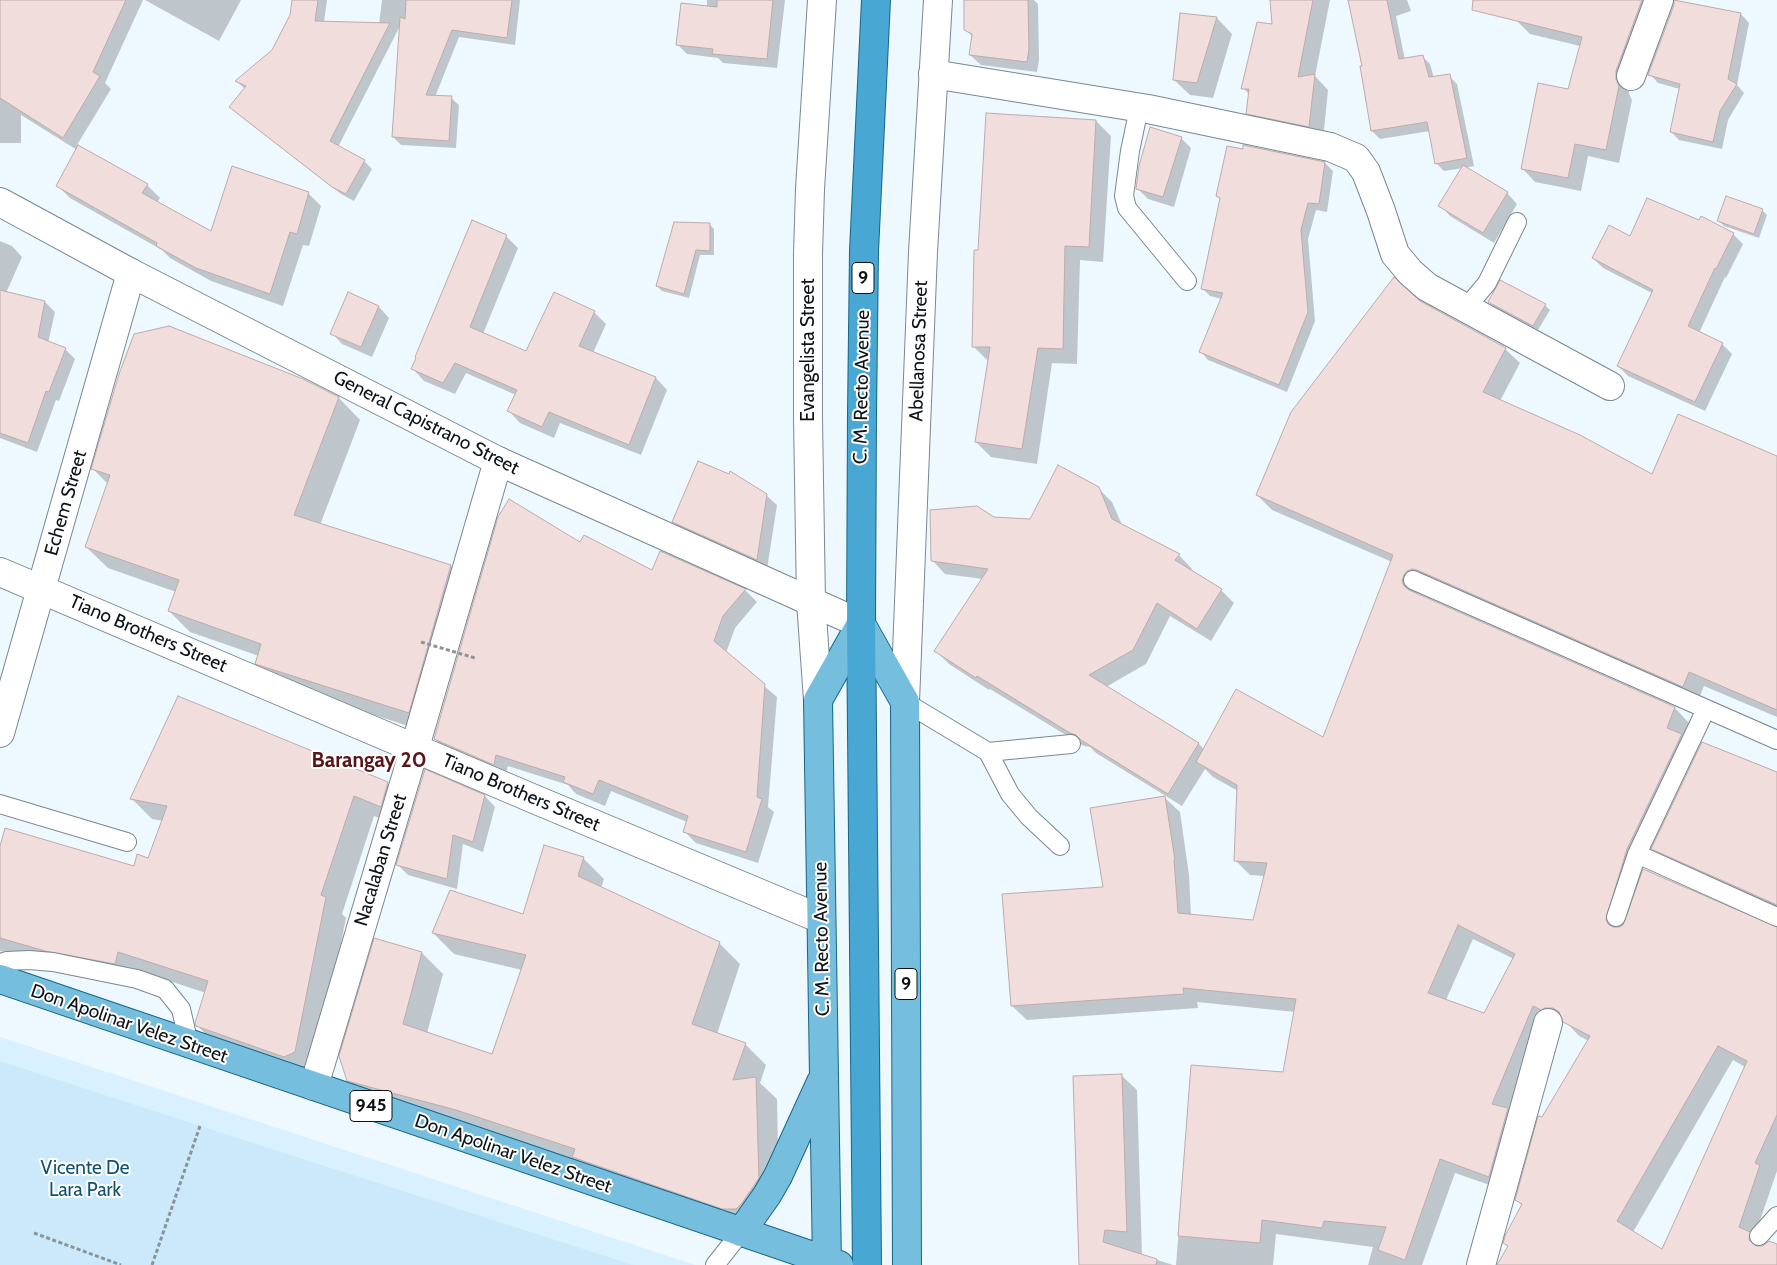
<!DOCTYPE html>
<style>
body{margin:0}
canvas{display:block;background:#eef8ff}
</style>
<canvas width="1777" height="1265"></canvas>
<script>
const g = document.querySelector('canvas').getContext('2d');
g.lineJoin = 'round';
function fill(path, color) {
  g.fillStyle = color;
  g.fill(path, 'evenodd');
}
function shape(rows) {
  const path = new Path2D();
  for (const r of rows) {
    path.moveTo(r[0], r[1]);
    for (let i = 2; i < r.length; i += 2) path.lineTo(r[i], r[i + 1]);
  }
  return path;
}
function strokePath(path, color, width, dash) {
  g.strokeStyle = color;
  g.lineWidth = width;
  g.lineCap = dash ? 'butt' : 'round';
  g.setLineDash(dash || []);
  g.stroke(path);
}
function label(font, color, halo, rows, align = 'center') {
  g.font = font + ' Cabin,sans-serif';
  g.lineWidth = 4;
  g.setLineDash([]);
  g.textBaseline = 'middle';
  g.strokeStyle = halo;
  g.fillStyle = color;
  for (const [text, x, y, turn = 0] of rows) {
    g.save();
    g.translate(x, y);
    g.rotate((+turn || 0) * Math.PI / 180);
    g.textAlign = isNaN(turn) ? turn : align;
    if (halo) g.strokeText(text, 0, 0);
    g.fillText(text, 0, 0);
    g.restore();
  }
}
const built = shape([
 [0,1037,695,1265,0,1265]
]);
const green = shape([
 [0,1061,200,1126,633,1265,0,1265]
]);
const shadow = shape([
 [0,0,143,0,105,83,111,89,77,145,147,185,160,198,157,203,211,233,308,193,321,206,309,246,303,245,283,306,211,281,170,258,162,250,70,198,57,185,77,150,21,115,21,143,0,143],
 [145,0,241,0,219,41],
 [299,0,327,0,324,22,379,24,382,0,520,0,515,45,459,37,435,97,451,98,459,105,456,148,401,145,393,137,401,24,338,147,364,161,372,169,354,201,341,194,239,115,231,107,245,89,236,81,273,51],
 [707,0,785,0,777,68,723,63,718,58,687,54,677,44,707,7],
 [965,0,1034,0,1038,4,1039,60,1037,72,981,65,970,55,973,37,965,29],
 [1272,0,1330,0,1315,76,1328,90,1323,140,1262,127,1248,113,1250,95,1243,88,1273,25],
 [1349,0,1407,0,1411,11,1396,16,1405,60,1422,56,1430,64,1434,78,1449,76,1457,84,1474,166,1465,168,1507,193,1517,204,1494,243,1450,216,1440,205,1463,168,1444,171,1436,163,1430,131,1380,139,1372,131,1363,67],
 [1522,0,1665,0,1629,85,1629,94,1632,100,1619,163,1588,156,1581,191,1535,182,1522,168,1568,91,1580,46,1530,34,1516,20],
 [1741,14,1749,23,1737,85,1744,93,1728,120,1722,149,1679,140,1671,132,1680,89,1658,83,1650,74],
 [1217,18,1232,34,1213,98,1190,95,1174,80],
 [1096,121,1111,136,1103,262,1080,260,1077,364,1052,363,1037,464,991,457,976,442,989,362,973,346],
 [1181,138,1191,148,1174,207,1148,199,1137,188],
 [1244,146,1325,163,1333,171,1327,212,1316,210,1308,239,1315,321,1287,392,1208,360,1201,352,1222,299,1210,296,1202,288,1221,200,1217,196,1244,151],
 [1762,210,1767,215,1759,238,1724,226,1719,221],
 [709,224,714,229,714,255,700,255,689,298,662,291,657,286],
 [1733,234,1743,244,1726,278,1725,277,1699,333,1722,344,1732,354,1705,411,1628,376,1618,366,1652,293,1603,268,1593,258,1631,237],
 [506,236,518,248,483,334,527,353,554,293,594,312,606,324,593,353,656,378,667,390,641,455,560,423,554,438,520,423,509,411,516,395,466,373,455,394,424,381,413,369],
 [0,241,12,246,22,257,6,293,45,302,55,312,48,343,65,349,75,359,59,401,56,400,37,452,0,438],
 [349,294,379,307,389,318,372,357,342,344,332,333],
 [1419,302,1505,349,1520,363,1500,401,1652,475,1777,457,1777,717,1704,686,1698,701,1418,590,1417,595,1675,708,1689,723,1683,737,1696,750,1641,866,1621,927,1777,929,1777,1171,1754,1238,1763,1247,1777,1245,1777,1265,1498,1265,1509,1247,1505,1243,1522,1206,1517,1200,1543,1119,1589,1041,1579,1036,1566,1022,1560,1022,1504,1190,1455,1173,1422,1265,1368,1265,1373,1247,1276,1234,1273,1265,1176,1265,1192,1066,1284,1074,1295,1012,1197,1002,1198,1008,1027,1020,1012,1006,1104,888,1165,798,1180,812,1189,875,1191,915,1254,922,1265,876,1250,875,1235,860,1238,791,1213,777,1205,769,1182,806,1096,753,1090,747,1084,746,990,689,989,690,949,664,936,651,983,579,945,574,932,560,994,518,1031,520,1098,488,1112,502,1122,525,1179,555,1192,569,1190,571,1221,590,1234,603,1211,641,1170,616,1146,664,1106,687,1199,744,1205,750,1324,739,1392,562,1272,510,1257,495],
 [1473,939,1514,959,1485,1015,1446,1000],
 [1733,1060,1745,1067,1663,1251,1633,1232],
 [1490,302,1545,305,1550,310,1538,330,1495,307],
 [303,380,339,398,360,420,320,525,451,566,472,588,430,733,278,684,257,663,259,656,190,632,169,611,176,592,108,568,86,547,108,484,93,469],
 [766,495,777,505,767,569,684,532,674,522],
 [581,544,653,572,661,553,745,590,757,602,735,628,726,653,777,697,768,807,774,812,758,863,696,843,684,831,687,822,611,791,605,806,576,794,568,785,508,766,505,776,447,751,435,739],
 [1777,773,1777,912,1667,863,1653,848],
 [387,783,408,804,401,826,374,816,342,914,346,918,315,1072,217,1046,197,1025,206,993,139,971,67,971,0,951,0,851,135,868,148,860,163,821,152,819,132,799],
 [485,796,495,807,483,852,463,844,457,889,408,875,398,865],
 [583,858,604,879,601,888,719,943,740,964,717,1034,745,1044,766,1065,760,1083,777,1099,779,1199,763,1224,369,1101,348,1080,375,940,422,953,443,974,427,1033,493,1056,522,970,454,954,433,933,524,915],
 [1122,1076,1137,1090,1142,1255,1173,1265,1080,1265]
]);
const building = shape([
 [0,0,126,0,93,72,100,76,63,138,0,98,0,0],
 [292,0,318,0,315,21,390,23,330,141,365,160,346,194,332,187,229,107,246,86,235,81,272,50,290,15,292,0],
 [406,0,512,0,507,38,452,30,426,95,452,96,449,141,392,137,400,17,405,19,406,0],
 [717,0,773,0,767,59,712,54,713,49,676,45,681,3,717,7,717,0],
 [964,0,1028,0,1029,49,1027,62,969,55,972,34,964,30,964,0],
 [1270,0,1313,0,1298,77,1315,74,1309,127,1246,114,1249,89,1241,89,1257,22,1272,24,1270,0],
 [1348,0,1387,0,1399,59,1423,55,1429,77,1450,74,1467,158,1435,164,1427,122,1371,131,1360,66,1362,66,1348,0],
 [1473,0,1642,0,1616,71,1616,79,1619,86,1606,150,1575,144,1568,178,1521,169,1538,83,1568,89,1582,37,1472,10,1473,0],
 [1674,0,1741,13,1728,79,1737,84,1720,111,1713,142,1670,132,1680,84,1648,75,1674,5,1674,0],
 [1180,13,1217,17,1197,83,1173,80,1180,13],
 [986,113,1096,120,1089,247,1065,246,1063,349,1038,348,1022,449,975,442,990,347,972,347,974,250,978,250,986,113],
 [1150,127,1182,137,1163,197,1136,189,1139,166,1150,127],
 [78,145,148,184,142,193,211,231,232,166,309,192,297,234,290,232,270,294,196,268,156,246,157,243,56,186,78,145],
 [1243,145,1325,162,1319,204,1308,203,1301,230,1308,312,1279,385,1199,352,1223,293,1201,289,1220,198,1216,196,1227,146,1243,149,1243,145],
 [1463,165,1508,192,1483,233,1438,206,1463,165],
 [1726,196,1763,209,1754,234,1717,221,1726,196],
 [1647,198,1699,220,1701,216,1734,233,1716,269,1715,268,1688,326,1723,343,1695,402,1617,366,1653,290,1592,258,1609,225,1630,236,1647,198],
 [472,220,507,235,470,327,526,351,554,292,595,311,579,346,656,377,629,445,549,412,542,427,507,411,517,390,455,363,443,383,411,369,416,358,415,357,472,220],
 [674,222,710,223,710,251,696,250,684,294,656,286,674,222],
 [1394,277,1420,301,1506,348,1483,392,1580,435,1652,474,1678,414,1777,456,1777,710,1689,672,1683,687,1417,570,1412,569,1407,571,1404,575,1402,581,1404,586,1409,590,1675,707,1667,728,1682,734,1627,849,1606,919,1608,924,1613,927,1619,927,1623,925,1643,869,1777,927,1777,1115,1755,1163,1760,1165,1739,1227,1750,1232,1749,1240,1756,1246,1763,1246,1769,1241,1777,1244,1777,1265,1497,1265,1508,1246,1503,1243,1506,1234,1522,1204,1515,1200,1538,1116,1542,1117,1590,1036,1563,1022,1559,1012,1553,1008,1545,1008,1541,1010,1533,1006,1492,1104,1508,1108,1489,1177,1440,1159,1405,1260,1378,1250,1386,1227,1324,1221,1322,1228,1262,1220,1260,1243,1178,1236,1191,1065,1283,1072,1296,999,1183,988,1184,994,1011,1006,1002,894,1103,887,1090,808,1165,796,1175,860,1174,860,1178,913,1253,920,1267,863,1234,861,1237,785,1196,762,1236,689,1323,737,1393,555,1256,495,1291,412,1394,277],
 [1458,925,1515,954,1484,1013,1428,993,1458,925],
 [1718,1046,1747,1061,1662,1249,1617,1221,1718,1046],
 [1500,280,1546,304,1533,326,1488,302,1500,280],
 [0,290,45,301,38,337,66,348,49,392,46,391,28,443,0,433,0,290],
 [348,292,379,306,361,347,330,334,348,292],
 [169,326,303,379,339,397,294,515,451,565,409,713,255,664,261,644,168,611,179,580,85,547,110,475,91,469,119,374,134,334,169,326],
 [698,461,729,474,730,471,767,494,757,560,672,522,698,461],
 [1058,465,1099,487,1112,519,1180,554,1175,560,1222,589,1197,629,1157,603,1133,650,1089,675,1199,743,1168,794,1081,740,1076,735,1070,733,977,676,976,678,934,651,988,569,931,561,930,510,977,506,994,517,1030,519,1058,465],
 [509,499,580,542,584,535,652,570,660,551,746,589,723,616,714,641,765,684,757,797,762,799,746,852,683,832,688,816,599,780,593,794,563,782,565,777,496,755,494,765,434,739,498,517,509,499],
 [178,696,388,782,381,807,354,796,321,895,326,897,295,1052,284,1057,196,1026,195,1023,208,981,118,952,115,964,45,951,0,938,0,846,5,828,134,866,137,854,148,858,167,806,130,799,178,696],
 [1702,742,1777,772,1777,905,1651,849,1702,742],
 [425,769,485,795,473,842,453,835,447,879,396,865,425,769],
 [544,845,584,857,578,876,720,942,692,1024,746,1043,733,1080,756,1077,759,1178,742,1203,736,1209,722,1209,572,1157,575,1149,456,1110,347,1081,339,1056,374,938,422,952,403,1024,492,1054,526,955,432,933,450,890,523,914,544,845],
 [1122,1074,1127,1232,1105,1230,1103,1242,1157,1259,1156,1265,1079,1265,1073,1076,1122,1074]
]);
const path = shape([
 [34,1233,121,1265],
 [152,1265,200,1126]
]);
const service = shape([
 [1139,108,1130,151,1124,196,1127,208,1187,281],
 [1466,308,1487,283,1517,222],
 [1413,580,1777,740],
 [905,702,988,752,1010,794,1029,817,1060,846],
 [988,752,1071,744],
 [0,804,127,842],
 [1637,854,1777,917],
 [1616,917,1637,854,1706,709],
 [0,963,7,961,29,960,53,962,137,979,165,989,181,1009,189,1044],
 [1759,1236,1777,1216],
 [715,1265,741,1232]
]);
const minor = shape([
 [933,74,1148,109,1330,147,1356,158,1366,172,1381,211,1395,254,1410,272,1427,287,1610,386],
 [1631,76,1659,0],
 [0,733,131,273],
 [314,1086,415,747,498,461],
 [1481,1265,1548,1023]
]);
const tertiary = shape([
 [0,572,534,799,821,919],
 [818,700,811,602,808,418,808,254,810,189,822,0],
 [905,702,923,252,938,0]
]);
const secondary = shape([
 [0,202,131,273,498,461,861,624]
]);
const primary = shape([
 [861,624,905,702,907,1265],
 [0,979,839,1265],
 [741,1232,767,1195,778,1176,821,1082],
 [827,1265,818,700,861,624]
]);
const trunk = shape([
 [867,1265,861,624,862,413,864,251,876,0]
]);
const pathBridge = shape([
 [421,642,475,658]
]);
const shields = [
 [863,278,22],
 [906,984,22],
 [371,1106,42]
];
const shieldNames = [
 ["9",863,278],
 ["9",906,984],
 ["945",371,1106]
];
const streetNames = [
 ["Evangelista Street",808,350,-90],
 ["Abellanosa Street",919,351,-88],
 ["C. M. Recto Avenue",862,387,-89],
 ["General Capistrano Street",426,423,27],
 ["Echem Street",66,503,-74],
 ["Tiano Brothers Street",148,634,23],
 ["Tiano Brothers Street",521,793,23],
 ["Nacalaban Street",381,860,-73],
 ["C. M. Recto Avenue",822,939,-91],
 ["Don Apolinar Velez Street",129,1024,19],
 ["Don Apolinar Velez Street",513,1154,19]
];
const parkNames = [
 ["Vicente De",85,1168],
 ["Lara Park",85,1190]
];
const quarterNames = [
 ["Barangay 20",369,761]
];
fill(built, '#d8f0ff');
fill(green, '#cbe9fb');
fill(shadow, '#0003');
fill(building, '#f1dddb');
strokePath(building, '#beaaa9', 1);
strokePath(service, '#798891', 20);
strokePath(minor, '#798891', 30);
strokePath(tertiary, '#798891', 30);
strokePath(secondary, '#798891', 30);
strokePath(primary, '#16658a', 30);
strokePath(trunk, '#16658a', 30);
strokePath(path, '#8b9399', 3, [4, 2.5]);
strokePath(service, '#fff', 18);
strokePath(minor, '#fff', 28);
strokePath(tertiary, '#fff', 28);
strokePath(secondary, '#fff', 28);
strokePath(primary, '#76bede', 28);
strokePath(trunk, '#48a8d3', 28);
strokePath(pathBridge, '#8b9399', 3, [4, 2.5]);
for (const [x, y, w] of shields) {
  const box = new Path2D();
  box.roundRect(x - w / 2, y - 15.5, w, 31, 4);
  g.fillStyle = '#fff';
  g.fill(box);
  strokePath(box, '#0d1216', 1);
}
label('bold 18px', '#0d1216', null, shieldNames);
label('19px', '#0d1216', '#fff', streetNames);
label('19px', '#0e506f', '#fff', parkNames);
label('bold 21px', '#581417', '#fff', quarterNames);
</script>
